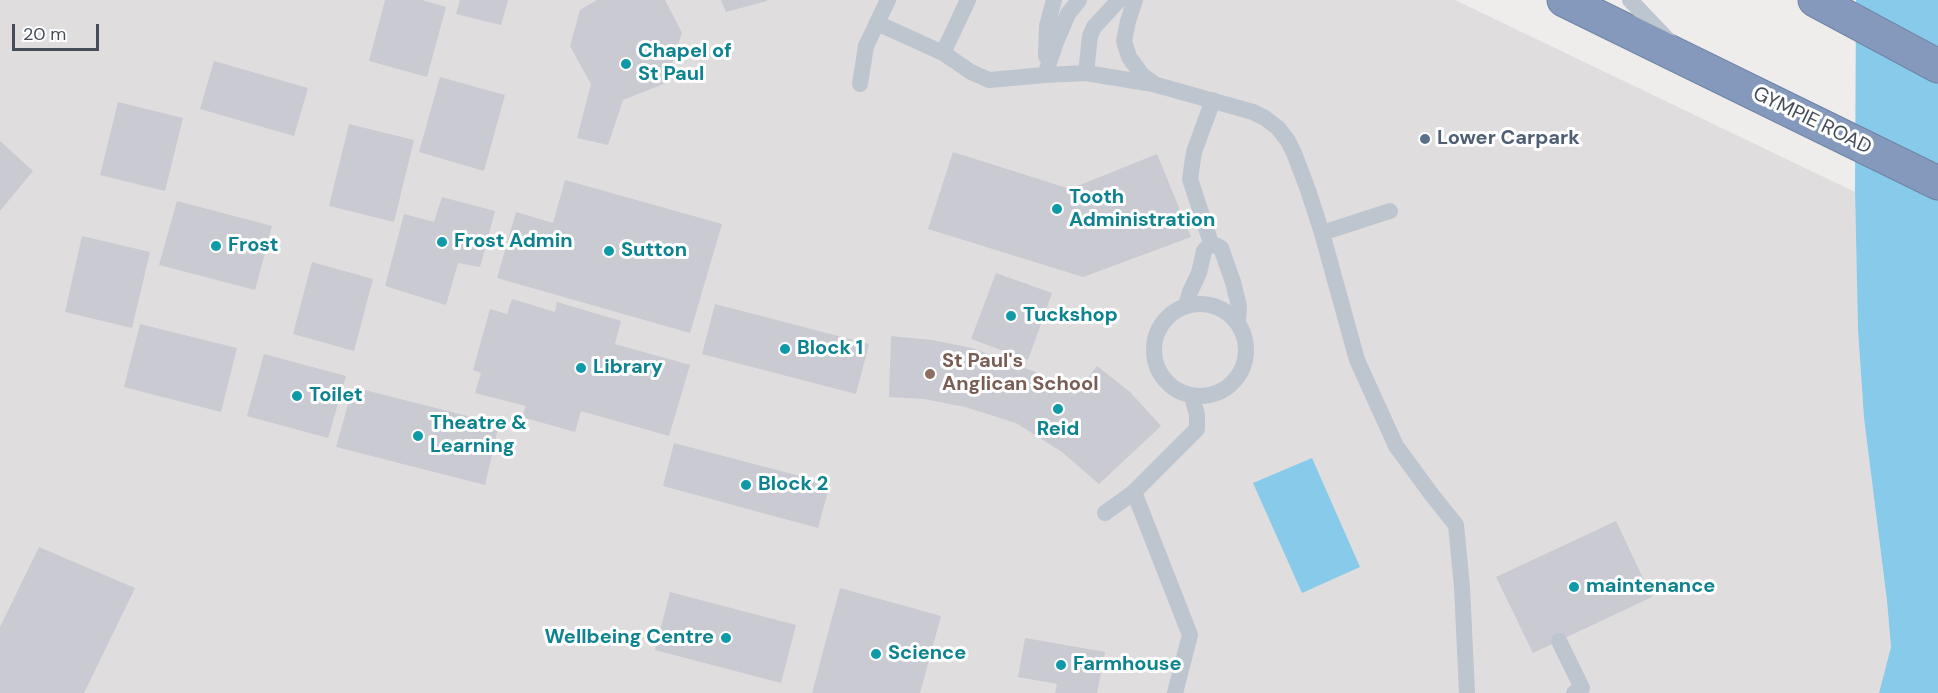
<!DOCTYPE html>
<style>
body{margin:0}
#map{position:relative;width:1938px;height:693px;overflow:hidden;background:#efecec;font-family:"DM Sans",sans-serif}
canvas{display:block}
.scale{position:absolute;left:12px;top:24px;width:87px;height:27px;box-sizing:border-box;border:3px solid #454d59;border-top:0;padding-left:8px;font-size:18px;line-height:21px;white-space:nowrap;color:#454d59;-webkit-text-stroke:4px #fff;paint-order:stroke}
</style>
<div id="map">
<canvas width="1938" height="693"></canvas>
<div class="scale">20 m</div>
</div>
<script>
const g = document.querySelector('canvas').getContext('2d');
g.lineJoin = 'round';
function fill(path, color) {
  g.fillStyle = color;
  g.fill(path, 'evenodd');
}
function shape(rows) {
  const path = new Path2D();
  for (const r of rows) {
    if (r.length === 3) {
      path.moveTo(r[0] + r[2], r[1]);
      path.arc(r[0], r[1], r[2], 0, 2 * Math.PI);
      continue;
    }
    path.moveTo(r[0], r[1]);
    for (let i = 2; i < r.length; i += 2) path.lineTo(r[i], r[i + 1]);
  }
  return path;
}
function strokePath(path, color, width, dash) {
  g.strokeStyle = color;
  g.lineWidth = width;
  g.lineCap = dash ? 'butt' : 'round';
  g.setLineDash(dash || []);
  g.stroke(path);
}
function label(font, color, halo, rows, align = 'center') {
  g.font = font + ' "DM Sans",sans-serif';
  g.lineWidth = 6;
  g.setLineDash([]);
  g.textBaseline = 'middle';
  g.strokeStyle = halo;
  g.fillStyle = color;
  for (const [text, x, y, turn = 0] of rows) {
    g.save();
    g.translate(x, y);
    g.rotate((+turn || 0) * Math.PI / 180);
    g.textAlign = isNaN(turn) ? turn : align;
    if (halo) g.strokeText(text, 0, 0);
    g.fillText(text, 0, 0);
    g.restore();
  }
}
const education = shape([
 [0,0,1455,0,1855,192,1858,330,1864,418,1887,601,1891,647,1879,693,0,693]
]);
const water = shape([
 [1856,0,1938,0,1938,693,1879,693,1891,647,1887,601,1864,418,1858,330,1855,192],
 [1312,458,1360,567,1302,593,1253,483]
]);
const building = shape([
 [385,0,422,0,446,7,427,77,369,61],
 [460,0,508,0,501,25,456,14],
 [597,0,665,0,682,33,666,83,623,100,608,145,577,138,591,84,570,46,580,10],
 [721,0,767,0,767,1,726,12],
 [214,61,308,88,294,136,200,109],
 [440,77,505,95,484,171,419,152],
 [118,102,183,118,165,191,100,175],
 [349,124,414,140,394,222,329,206],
 [0,141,33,171,0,211],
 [953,152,1070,189,1157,154,1191,237,1083,277,928,229],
 [565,180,722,224,690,333,497,278,516,212,553,223],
 [442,197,495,211,480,267,458,263,446,305,385,286,404,214,434,222],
 [177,201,272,226,255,290,159,265],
 [82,236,150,252,132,328,65,312],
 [312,262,373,279,354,351,293,334],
 [996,273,1052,293,1028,360,971,339],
 [512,299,555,312,557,302,621,321,615,344,690,365,669,436,581,411,575,432,522,417,526,406,475,393,481,373,473,370,490,309,507,314],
 [715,304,869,344,856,394,702,354],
 [140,324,237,348,221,412,124,387],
 [891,336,932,340,972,348,1043,375,1075,395,1097,366,1130,392,1161,426,1099,484,1062,452,1016,423,965,407,924,399,889,397],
 [264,354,346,376,328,438,247,416],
 [353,387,499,424,485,485,336,447],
 [674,443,830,484,818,528,663,486],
 [1616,521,1652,597,1533,653,1496,577],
 [39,547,135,588,84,693,0,693,0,627],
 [840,588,941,616,920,693,812,693],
 [670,592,796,625,781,683,655,650],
 [1025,638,1105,652,1097,693,1055,693,1057,684,1018,677]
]);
const lane = shape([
 [1135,0,1128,21,1124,41,1129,57,1142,75,1153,83],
 [1630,0,1671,43],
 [877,23,943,53,968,0],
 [943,53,971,72,989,80,1045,75,1086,73,1153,84,1253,112,1265,118,1278,128,1288,141,1294,153,1308,190,1322,233,1357,360,1396,446,1432,495,1456,525,1462,587,1467,693],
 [1046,56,1047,26,1054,0],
 [1086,73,1090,36,1094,27,1119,0],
 [1045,75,1056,42,1068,14,1079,0],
 [860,84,866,46,888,0],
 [1213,100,1194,152,1190,179,1211,243,1221,248,1233,282,1239,306,1238,322],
 [1322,233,1390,211],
 [1200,350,46],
 [1186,306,1190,292,1199,273,1204,251,1211,243],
 [1105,513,1134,492],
 [1559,641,1582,688,1574,693],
 [1175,693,1190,635,1134,492,1197,429,1197,415,1192,396]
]);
const highway = shape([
 [1564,0,1938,183],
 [1815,0,1938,66]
]);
const markers = [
 [626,64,6,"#0f9aa8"],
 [1425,139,6,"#5c6f8a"],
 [1057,209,6,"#0f9aa8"],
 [442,242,6,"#0f9aa8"],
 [216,246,6,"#0f9aa8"],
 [609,251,6,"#0f9aa8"],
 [1011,316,6,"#0f9aa8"],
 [785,349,6,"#0f9aa8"],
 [581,368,6,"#0f9aa8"],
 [930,374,6,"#8d6e63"],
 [297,396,6,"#0f9aa8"],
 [1058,409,6,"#0f9aa8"],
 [418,436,6,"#0f9aa8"],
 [746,485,6,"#0f9aa8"],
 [1574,587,6,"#0f9aa8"],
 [726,638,6,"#0f9aa8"],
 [876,654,6,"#0f9aa8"],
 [1061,665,6,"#0f9aa8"]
];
const cultureNames = [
 ["Chapel of",638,52],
 ["St Paul",638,75],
 ["Tooth",1069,198],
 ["Administration",1069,221],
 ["Frost Admin",454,242],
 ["Frost",228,246],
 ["Sutton",621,251],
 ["Tuckshop",1023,316],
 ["Block 1",797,349],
 ["Library",593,368],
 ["Toilet",309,396],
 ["Theatre &",430,424],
 ["Learning",430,447],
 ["Reid",1058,430,"center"],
 ["Block 2",758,485],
 ["maintenance",1586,587],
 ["Wellbeing Centre",714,638,"right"],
 ["Science",888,654],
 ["Farmhouse",1073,665]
];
const streetNames = [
 ["GYMPIE ROAD",1812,121,26]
];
const serviceNames = [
 ["Lower Carpark",1437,139]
];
const educationNames = [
 ["St Paul's",942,362],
 ["Anglican School",942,385]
];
fill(education, '#e0ddde');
fill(water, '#88cae9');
fill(building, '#c9cad2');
strokePath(highway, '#6f84a6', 35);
strokePath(lane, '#bdc5ce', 16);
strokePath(highway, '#8499bb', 33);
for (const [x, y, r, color] of markers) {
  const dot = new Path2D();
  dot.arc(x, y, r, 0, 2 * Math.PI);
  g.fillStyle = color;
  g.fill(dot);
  strokePath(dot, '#fff', 2);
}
label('bold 20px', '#0d838f', '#fff', cultureNames, 'left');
label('20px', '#454d59', '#fff', streetNames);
label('bold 20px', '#4e5e75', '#fff', serviceNames, 'left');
label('bold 20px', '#785e54', '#fff', educationNames, 'left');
</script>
